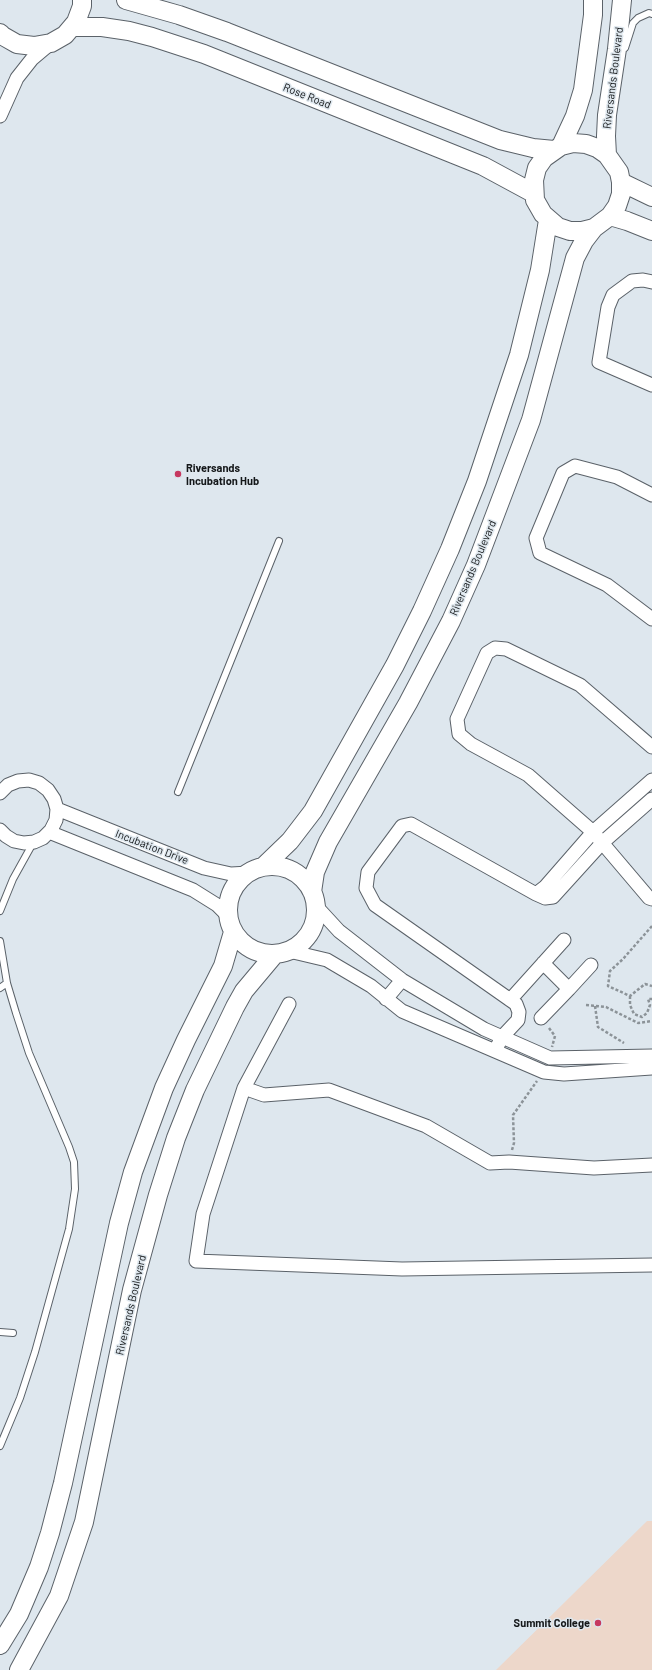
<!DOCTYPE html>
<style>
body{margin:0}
canvas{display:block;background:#dee7ee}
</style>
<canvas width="652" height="1670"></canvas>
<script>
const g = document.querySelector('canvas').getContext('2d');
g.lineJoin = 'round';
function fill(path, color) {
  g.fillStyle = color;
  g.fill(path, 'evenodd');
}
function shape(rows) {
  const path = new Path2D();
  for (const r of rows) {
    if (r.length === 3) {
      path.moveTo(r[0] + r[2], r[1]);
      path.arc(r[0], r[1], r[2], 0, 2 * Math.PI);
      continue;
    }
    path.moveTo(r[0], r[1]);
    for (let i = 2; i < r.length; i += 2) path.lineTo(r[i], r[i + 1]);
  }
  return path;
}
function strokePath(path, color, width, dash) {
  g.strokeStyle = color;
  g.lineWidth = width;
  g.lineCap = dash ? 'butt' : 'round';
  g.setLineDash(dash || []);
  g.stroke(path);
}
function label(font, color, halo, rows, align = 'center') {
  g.font = font + ' Barlow,sans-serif';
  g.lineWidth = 3;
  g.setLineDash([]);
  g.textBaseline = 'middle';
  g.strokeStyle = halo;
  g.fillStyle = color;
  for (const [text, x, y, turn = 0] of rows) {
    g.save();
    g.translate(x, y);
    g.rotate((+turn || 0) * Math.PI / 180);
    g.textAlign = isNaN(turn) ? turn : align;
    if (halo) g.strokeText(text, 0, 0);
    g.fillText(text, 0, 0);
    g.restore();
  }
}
const education = shape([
 [647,1521,652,1521,652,1670,496,1670]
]);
const path = shape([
 [652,926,623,959,610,971,608,986,630,996,645,984,652,986],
 [630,996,630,1005,634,1014,642,1017,647,1013,650,1005,648,999,652,999],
 [586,1005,606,1007,638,1023,652,1021],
 [595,1006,598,1027,624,1043],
 [549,1028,555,1036,552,1047],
 [512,1150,514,1143,513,1115,537,1081]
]);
const lane = shape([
 [625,48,633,23,638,18,649,13,652,14],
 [178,792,279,541],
 [0,911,13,879,33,843],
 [0,941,7,983,16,1013,29,1053,69,1147,74,1162,75,1189,69,1229,35,1352,20,1398,0,1446],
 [0,988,7,983],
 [0,1332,13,1333]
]);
const street = shape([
 [0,116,17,78,32,59,51,43],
 [652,282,643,280,632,281,613,295,608,307,599,362,652,385],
 [652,495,617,477,575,466,563,473,536,538,540,553,607,585,652,619],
 [652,747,580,685,506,649,495,648,487,653,457,719,459,734,471,744,528,775,593,832,649,898,652,899],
 [0,793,8,785,18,781,29,780,39,783,48,790,54,799,57,809,56,820,51,830,43,838,34,842,24,843,14,841,6,836,0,830],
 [57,809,204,868,231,874,249,873],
 [49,832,193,890,217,905,228,916],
 [536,894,545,887,593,832,652,780],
 [316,906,339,931,402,980,484,1029,550,1058,652,1056],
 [289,951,327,960,371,986,402,1011,544,1072,564,1074,652,1068],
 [543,963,569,989,591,965],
 [386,999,402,980],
 [510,1000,564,940],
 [541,1018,569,989],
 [495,1051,502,1037,518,1020,519,1012,516,1004,375,905,366,888,368,872,402,826,411,824,536,894,545,898,553,897,602,843,652,799],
 [244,1088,289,1004],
 [652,1165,594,1168,509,1162,490,1163,426,1126,329,1090,264,1095,244,1088,203,1214,196,1261,402,1269,652,1265]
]);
const secondary = shape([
 [126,0,179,15,227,32,500,140,533,148,554,150],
 [72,27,102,27,129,31,152,37,204,54,483,166,533,193],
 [0,33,3,36,17,44,34,46,51,43,65,35,76,22,82,6,82,0],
 [561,146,575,116,583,90,593,15,593,0],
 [607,155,606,136,607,115,617,49,622,0],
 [621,182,652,197],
 [610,216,627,221,652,231],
 [272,910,44],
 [263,867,290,841,313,811,395,665,422,611,450,549,477,481,519,355,540,270,548,220],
 [312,892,315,872,328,842,408,703,451,621,476,565,531,420,575,258,584,241,594,228,610,216,617,206,621,194,621,182,619,172,607,155,597,148,586,144,573,143,561,146,544,158,537,168,534,180,535,200,543,214,558,227,570,231,582,231,594,228],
 [0,1645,19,1614,39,1567,50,1533,63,1483,119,1223,133,1172,164,1088,186,1040,223,966,233,932],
 [19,1670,59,1596,84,1522,132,1290,158,1195,176,1138,195,1090,235,1007,244,991,275,954]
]);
const markers = [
 [178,474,4,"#c63860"],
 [598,1623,4,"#c63860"]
];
const streetNames = [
 ["Riversands Boulevard",613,78,-83],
 ["Rose Road",307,96,22],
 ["Riversands Boulevard",473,568,-67],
 ["Incubation Drive",152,847,21],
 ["Riversands Boulevard",131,1305,-77]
];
const poiNames = [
 ["Riversands",186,468],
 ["Incubation Hub",186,481],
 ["Summit College",590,1623,"right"]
];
fill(education, '#edd7ca');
strokePath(lane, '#5b6269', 8);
strokePath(street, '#5b6269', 15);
strokePath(secondary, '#5b6269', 20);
strokePath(path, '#8c9398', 2.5, [3, 2]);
strokePath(lane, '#fff', 6);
strokePath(street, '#fff', 13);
strokePath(secondary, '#fff', 18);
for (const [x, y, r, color] of markers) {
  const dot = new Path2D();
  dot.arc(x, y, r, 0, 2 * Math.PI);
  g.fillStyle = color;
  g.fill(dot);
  strokePath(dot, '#dee7ee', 1.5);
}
label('11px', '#141719', '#dee7ee', streetNames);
label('bold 11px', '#141719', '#dee7ee', poiNames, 'left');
</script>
